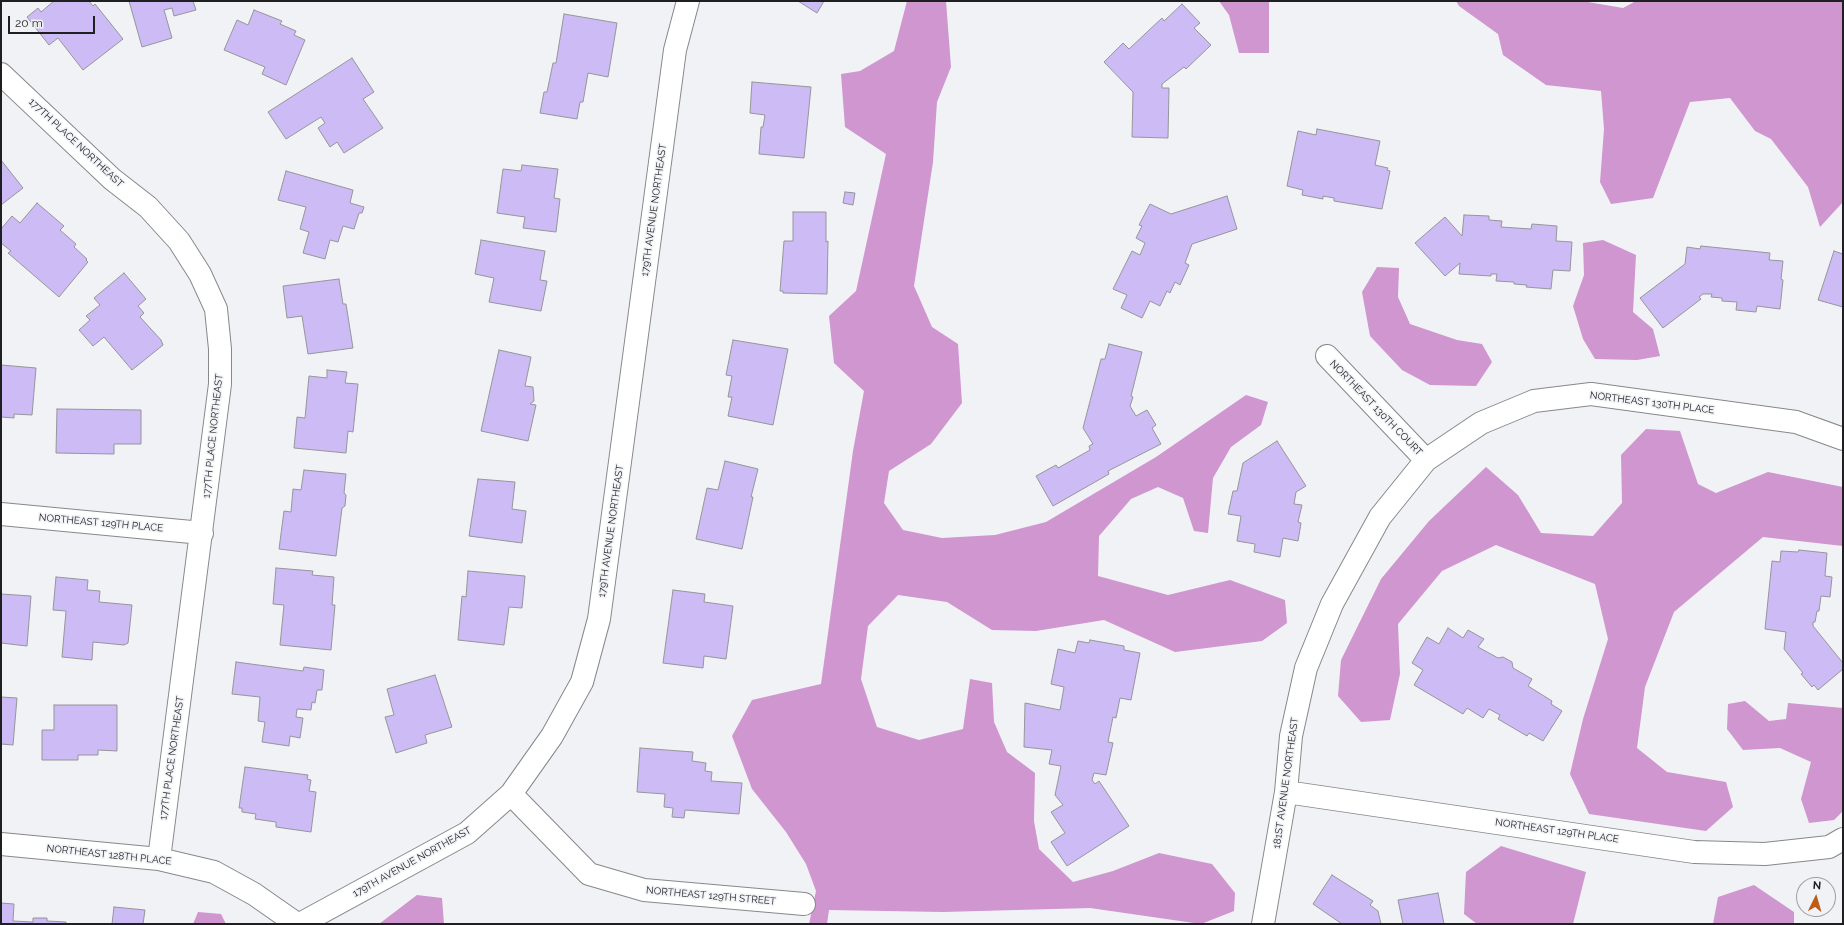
<!DOCTYPE html>
<style>
body{margin:0}
#map{position:relative;width:1844px;height:925px;overflow:hidden;background:#f0f2f6;font-family:Raleway,sans-serif}
canvas{display:block}
.frame{position:absolute;inset:0;border:2px solid #1f1f21;pointer-events:none}
.north{position:absolute;left:1796px;top:877px;width:40px;height:40px;box-sizing:border-box;background:#f0f2f6;border:1px solid #9c9ea1;border-radius:50%;rotate:5deg;font-size:11px;font-weight:700;line-height:16px;text-align:center;color:#1f1f21}
.north::after{content:'';display:block;margin:auto;width:14px;height:18px;background:#bd5d18;clip-path:polygon(50% 0,100% 100%,50% 72%,0 100%)}
.scale{position:absolute;left:8px;top:16px;width:87px;height:18px;box-sizing:border-box;border:2px solid #1f1f21;border-top:0;padding-left:5px;font-size:12px;line-height:14px;white-space:nowrap;color:#1f1f21;-webkit-text-stroke:3px #f0f2f6;paint-order:stroke}
</style>
<div id="map">
<canvas width="1844" height="925"></canvas>
<div class="frame"></div>
<div class="north">N</div>
<div class="scale">20 m</div>
</div>
<script>
const g = document.querySelector('canvas').getContext('2d');
g.lineJoin = 'round';
function fill(path, color) {
  g.fillStyle = color;
  g.fill(path, 'evenodd');
}
function shape(rows) {
  const path = new Path2D();
  for (const r of rows) {
    path.moveTo(r[0], r[1]);
    for (let i = 2; i < r.length; i += 2) path.lineTo(r[i], r[i + 1]);
  }
  return path;
}
function strokePath(path, color, width, dash) {
  g.strokeStyle = color;
  g.lineWidth = width;
  g.lineCap = dash ? 'butt' : 'round';
  g.setLineDash(dash || []);
  g.stroke(path);
}
function label(font, color, halo, rows, align = 'center') {
  g.font = font + ' Raleway,sans-serif';
  g.lineWidth = 3;
  g.setLineDash([]);
  g.textBaseline = 'middle';
  g.strokeStyle = halo;
  g.fillStyle = color;
  for (const [text, x, y, turn = 0] of rows) {
    g.save();
    g.translate(x, y);
    g.rotate((+turn || 0) * Math.PI / 180);
    g.textAlign = isNaN(turn) ? turn : align;
    if (halo) g.strokeText(text, 0, 0);
    g.fillText(text, 0, 0);
    g.restore();
  }
}
const forest = shape([
 [907,1,946,1,951,67,937,102,933,162,914,286,932,327,958,344,962,403,931,444,889,471,884,503,903,530,942,538,995,535,1046,522,1156,457,1246,395,1268,402,1261,425,1231,447,1213,478,1208,533,1194,531,1183,498,1158,487,1131,499,1099,536,1098,576,1168,595,1230,580,1285,600,1287,623,1262,641,1175,652,1104,620,1036,631,992,630,947,602,898,595,868,626,861,679,877,727,919,740,963,729,970,679,992,683,994,722,1007,752,1035,773,1034,821,1039,849,1073,882,1113,871,1159,853,1212,864,1235,893,1234,911,1201,924,1090,908,943,912,829,910,827,924,809,924,816,891,806,864,786,832,752,789,732,736,752,700,821,684,853,451,864,391,834,363,829,316,856,291,886,154,845,127,841,74,860,71,894,51],
 [1219,1,1269,1,1269,53,1239,53,1229,15],
 [1456,1,1582,1,1623,8,1636,1,1843,1,1843,202,1820,227,1808,187,1771,139,1755,131,1730,98,1690,102,1653,198,1611,204,1600,182,1604,129,1601,91,1546,85,1503,55,1498,34,1459,6],
 [1603,240,1636,255,1633,312,1653,329,1660,356,1637,360,1595,359,1583,339,1573,306,1584,275,1583,243],
 [1377,267,1399,268,1398,297,1410,324,1457,340,1482,344,1492,362,1476,386,1430,385,1402,370,1370,336,1362,292],
 [1646,429,1680,431,1698,484,1716,493,1768,472,1843,487,1843,546,1763,537,1674,612,1645,687,1637,748,1667,772,1726,782,1733,807,1706,831,1589,814,1570,774,1583,719,1608,639,1595,584,1496,545,1442,571,1398,624,1400,674,1390,720,1361,722,1338,696,1341,660,1381,579,1429,521,1486,467,1518,495,1541,533,1593,536,1622,503,1621,455],
 [1745,701,1769,721,1786,719,1788,703,1843,708,1843,811,1834,820,1809,823,1801,799,1811,762,1780,748,1743,750,1727,729,1728,704],
 [1501,846,1586,872,1573,924,1477,924,1464,914,1466,872],
 [1754,885,1794,912,1794,924,1713,924,1718,897],
 [417,895,442,898,444,924,379,924],
 [198,912,221,914,226,924,193,924]
]);
const building = shape([
 [54,1,89,1,93,6,95,4,123,39,83,70,58,38,49,45,27,17,38,8,41,12,54,1],
 [129,1,193,1,196,10,174,16,172,8,164,10,172,38,142,47,129,1],
 [798,1,824,1,817,13,798,1],
 [1182,4,1200,23,1194,28,1211,45,1186,69,1184,67,1162,84,1162,88,1169,88,1168,138,1132,137,1133,92,1104,62,1123,43,1129,49,1162,18,1164,21,1182,4],
 [254,10,282,21,280,24,296,31,294,35,305,40,286,85,262,74,265,67,224,50,237,20,248,25,254,10],
 [564,14,617,23,608,77,588,73,583,102,580,102,577,119,540,113,544,92,547,92,553,63,556,63,564,14],
 [352,58,374,92,363,99,383,128,344,153,337,142,330,147,318,128,325,123,321,117,286,139,268,112,352,58],
 [752,82,811,87,804,158,759,154,761,127,763,127,765,115,750,113,752,82],
 [1317,129,1380,141,1375,165,1388,168,1387,170,1390,171,1382,209,1334,201,1334,198,1323,196,1323,199,1302,195,1303,190,1287,186,1298,131,1316,135,1317,129],
 [1,160,23,188,1,205,1,160],
 [522,165,558,169,554,198,560,199,556,232,523,228,525,217,497,213,503,169,521,171,522,165],
 [286,171,353,190,350,203,364,207,362,213,359,213,354,229,343,226,338,242,330,240,325,259,303,253,309,232,300,229,306,207,278,200,286,171],
 [845,192,855,193,853,205,843,203,845,192],
 [1227,196,1237,229,1192,244,1185,263,1189,265,1180,285,1175,282,1170,293,1167,291,1160,306,1150,301,1142,318,1121,308,1127,295,1113,289,1132,251,1140,255,1145,243,1136,238,1142,226,1139,225,1150,204,1171,214,1227,196],
 [37,203,64,226,60,230,76,244,74,247,87,259,86,260,88,262,59,297,8,253,11,251,1,243,1,229,12,216,20,223,37,203],
 [793,212,826,212,826,242,828,241,827,294,783,293,783,291,780,291,784,241,793,241,793,212],
 [1464,215,1489,216,1489,220,1502,221,1501,227,1531,229,1532,224,1557,226,1556,241,1572,242,1570,271,1553,270,1551,289,1526,287,1527,285,1514,284,1514,282,1496,281,1497,274,1491,274,1491,276,1459,274,1460,263,1445,276,1415,243,1445,217,1462,236,1464,215],
 [481,240,545,251,540,280,547,281,541,311,489,302,494,278,475,274,481,240],
 [1701,246,1770,253,1769,260,1783,261,1781,279,1783,280,1780,309,1757,306,1756,312,1736,310,1737,302,1722,301,1722,298,1711,297,1712,294,1703,294,1699,297,1701,299,1663,328,1640,298,1685,264,1687,247,1700,249,1701,246],
 [1834,251,1843,254,1843,307,1818,300,1834,251],
 [124,273,146,299,138,306,144,313,140,317,161,340,163,345,132,370,104,337,93,346,79,330,90,320,86,316,100,305,94,298,124,273],
 [339,279,343,304,346,304,353,348,308,354,302,316,287,318,283,286,339,279],
 [733,340,788,349,773,425,728,416,732,397,728,397,732,376,726,375,733,340],
 [1109,344,1142,352,1131,396,1133,397,1130,406,1136,416,1147,410,1156,425,1152,428,1161,444,1108,471,1109,474,1053,506,1036,476,1056,465,1058,468,1090,450,1089,446,1093,444,1083,428,1101,359,1105,359,1109,344],
 [499,350,531,357,525,386,533,387,534,401,530,404,536,405,528,441,481,431,499,350],
 [1,365,36,368,32,415,14,414,14,418,1,417,1,365],
 [327,370,347,372,345,383,358,384,353,432,348,431,346,453,294,448,297,417,305,418,309,376,327,378,327,370],
 [57,409,141,410,141,444,114,444,114,454,56,453,57,409],
 [1277,441,1306,486,1296,492,1294,504,1302,505,1298,522,1301,523,1298,541,1283,538,1280,557,1254,552,1255,544,1237,541,1241,516,1228,514,1233,491,1237,491,1243,463,1277,441],
 [725,461,758,469,751,497,753,497,742,549,696,539,707,488,718,490,725,461],
 [304,470,346,474,344,493,346,495,345,506,342,508,336,556,279,549,284,511,291,512,293,489,301,490,304,470],
 [478,479,515,482,512,509,526,511,522,543,469,536,478,479],
 [1799,550,1827,553,1825,576,1832,577,1830,597,1821,596,1819,611,1817,611,1815,622,1813,622,1813,626,1843,663,1843,669,1818,690,1814,685,1812,687,1801,674,1803,673,1784,649,1786,632,1765,629,1772,561,1780,562,1781,551,1798,552,1799,550],
 [276,568,313,571,312,575,334,577,332,605,335,605,331,650,280,645,284,605,273,604,276,568],
 [468,571,525,576,522,608,509,607,504,645,458,640,462,596,466,597,468,571],
 [56,577,88,580,87,590,100,591,99,602,132,605,128,643,124,645,93,642,92,660,62,657,66,611,53,610,56,577],
 [673,590,705,594,704,602,733,606,726,659,704,656,703,668,663,663,673,590],
 [1,594,31,596,27,646,1,643,1,594],
 [1448,628,1463,638,1468,630,1484,639,1478,647,1498,658,1503,657,1512,662,1513,668,1532,679,1528,686,1552,701,1551,704,1562,711,1543,741,1529,733,1527,736,1498,719,1500,715,1489,709,1483,718,1467,708,1463,714,1414,685,1423,670,1412,663,1427,637,1439,644,1448,628],
 [1090,640,1124,646,1124,650,1140,653,1131,700,1120,698,1116,718,1113,717,1108,742,1113,743,1106,775,1094,773,1092,780,1095,784,1099,781,1129,826,1067,866,1051,842,1065,833,1051,812,1063,805,1055,795,1061,766,1049,764,1052,750,1024,747,1025,703,1060,710,1064,687,1051,684,1058,649,1075,653,1078,641,1089,643,1090,640],
 [236,662,303,671,304,667,324,670,322,690,317,690,315,703,312,702,311,710,297,709,296,717,303,718,300,738,290,736,289,746,262,742,265,722,258,721,260,697,232,694,236,662],
 [435,675,452,727,425,735,427,743,396,753,385,717,394,715,387,689,435,675],
 [1,697,17,698,13,745,1,744,1,697],
 [54,705,117,705,117,751,98,750,98,755,78,755,78,760,42,760,42,730,54,730,54,705],
 [640,748,693,752,692,761,706,763,705,771,712,772,711,781,742,783,739,814,685,810,684,818,672,817,673,808,664,807,665,794,637,792,640,748],
 [245,767,308,775,307,779,311,780,309,791,316,792,311,832,276,827,276,822,255,819,256,814,242,812,242,808,239,808,245,767],
 [1332,875,1373,901,1370,905,1378,911,1381,924,1342,924,1313,904,1332,875],
 [1438,893,1444,924,1403,924,1398,900,1438,893],
 [1,903,14,904,13,921,33,922,33,918,47,918,47,921,66,922,66,924,1,924,1,903],
 [114,907,145,910,143,924,112,924,114,907]
]);
const street = shape([
 [1,74,112,179,148,207,179,241,200,274,216,309,220,349,220,384,159,859],
 [1327,356,1426,460],
 [1,514,202,533],
 [1286,792,1694,852,1765,854,1829,847,1843,839],
 [511,794,589,874,644,890,804,904],
 [1,844,159,859,214,872,254,894,297,924],
 [300,924,467,833,511,794,552,736,582,682,599,619,675,50,688,1],
 [1263,924,1286,792,1291,736,1306,668,1332,604,1380,517,1426,460,1481,423,1534,401,1591,394,1796,422,1843,439]
]);
const streetNames = [
 ["177TH PLACE NORTHEAST",76,143,43],
 ["179TH AVENUE NORTHEAST",654,210,-82],
 ["NORTHEAST 130TH PLACE",1652,403,7],
 ["NORTHEAST 130TH COURT",1376,408,46],
 ["177TH PLACE NORTHEAST",213,436,-84],
 ["NORTHEAST 129TH PLACE",101,523,5],
 ["179TH AVENUE NORTHEAST",611,531,-82],
 ["177TH PLACE NORTHEAST",172,758,-82],
 ["181ST AVENUE NORTHEAST",1286,783,-82],
 ["NORTHEAST 129TH PLACE",1557,831,8],
 ["NORTHEAST 128TH PLACE",109,855,6],
 ["179TH AVENUE NORTHEAST",412,862,-29],
 ["NORTHEAST 129TH STREET",711,896,5]
];
fill(forest, '#cf96d0');
fill(building, '#ccbbf5');
strokePath(building, '#96959a', 1);
strokePath(street, '#86888c', 24);
strokePath(street, '#fff', 22);
label('10px', '#1f1f21', '#f0f2f6', streetNames);
</script>
